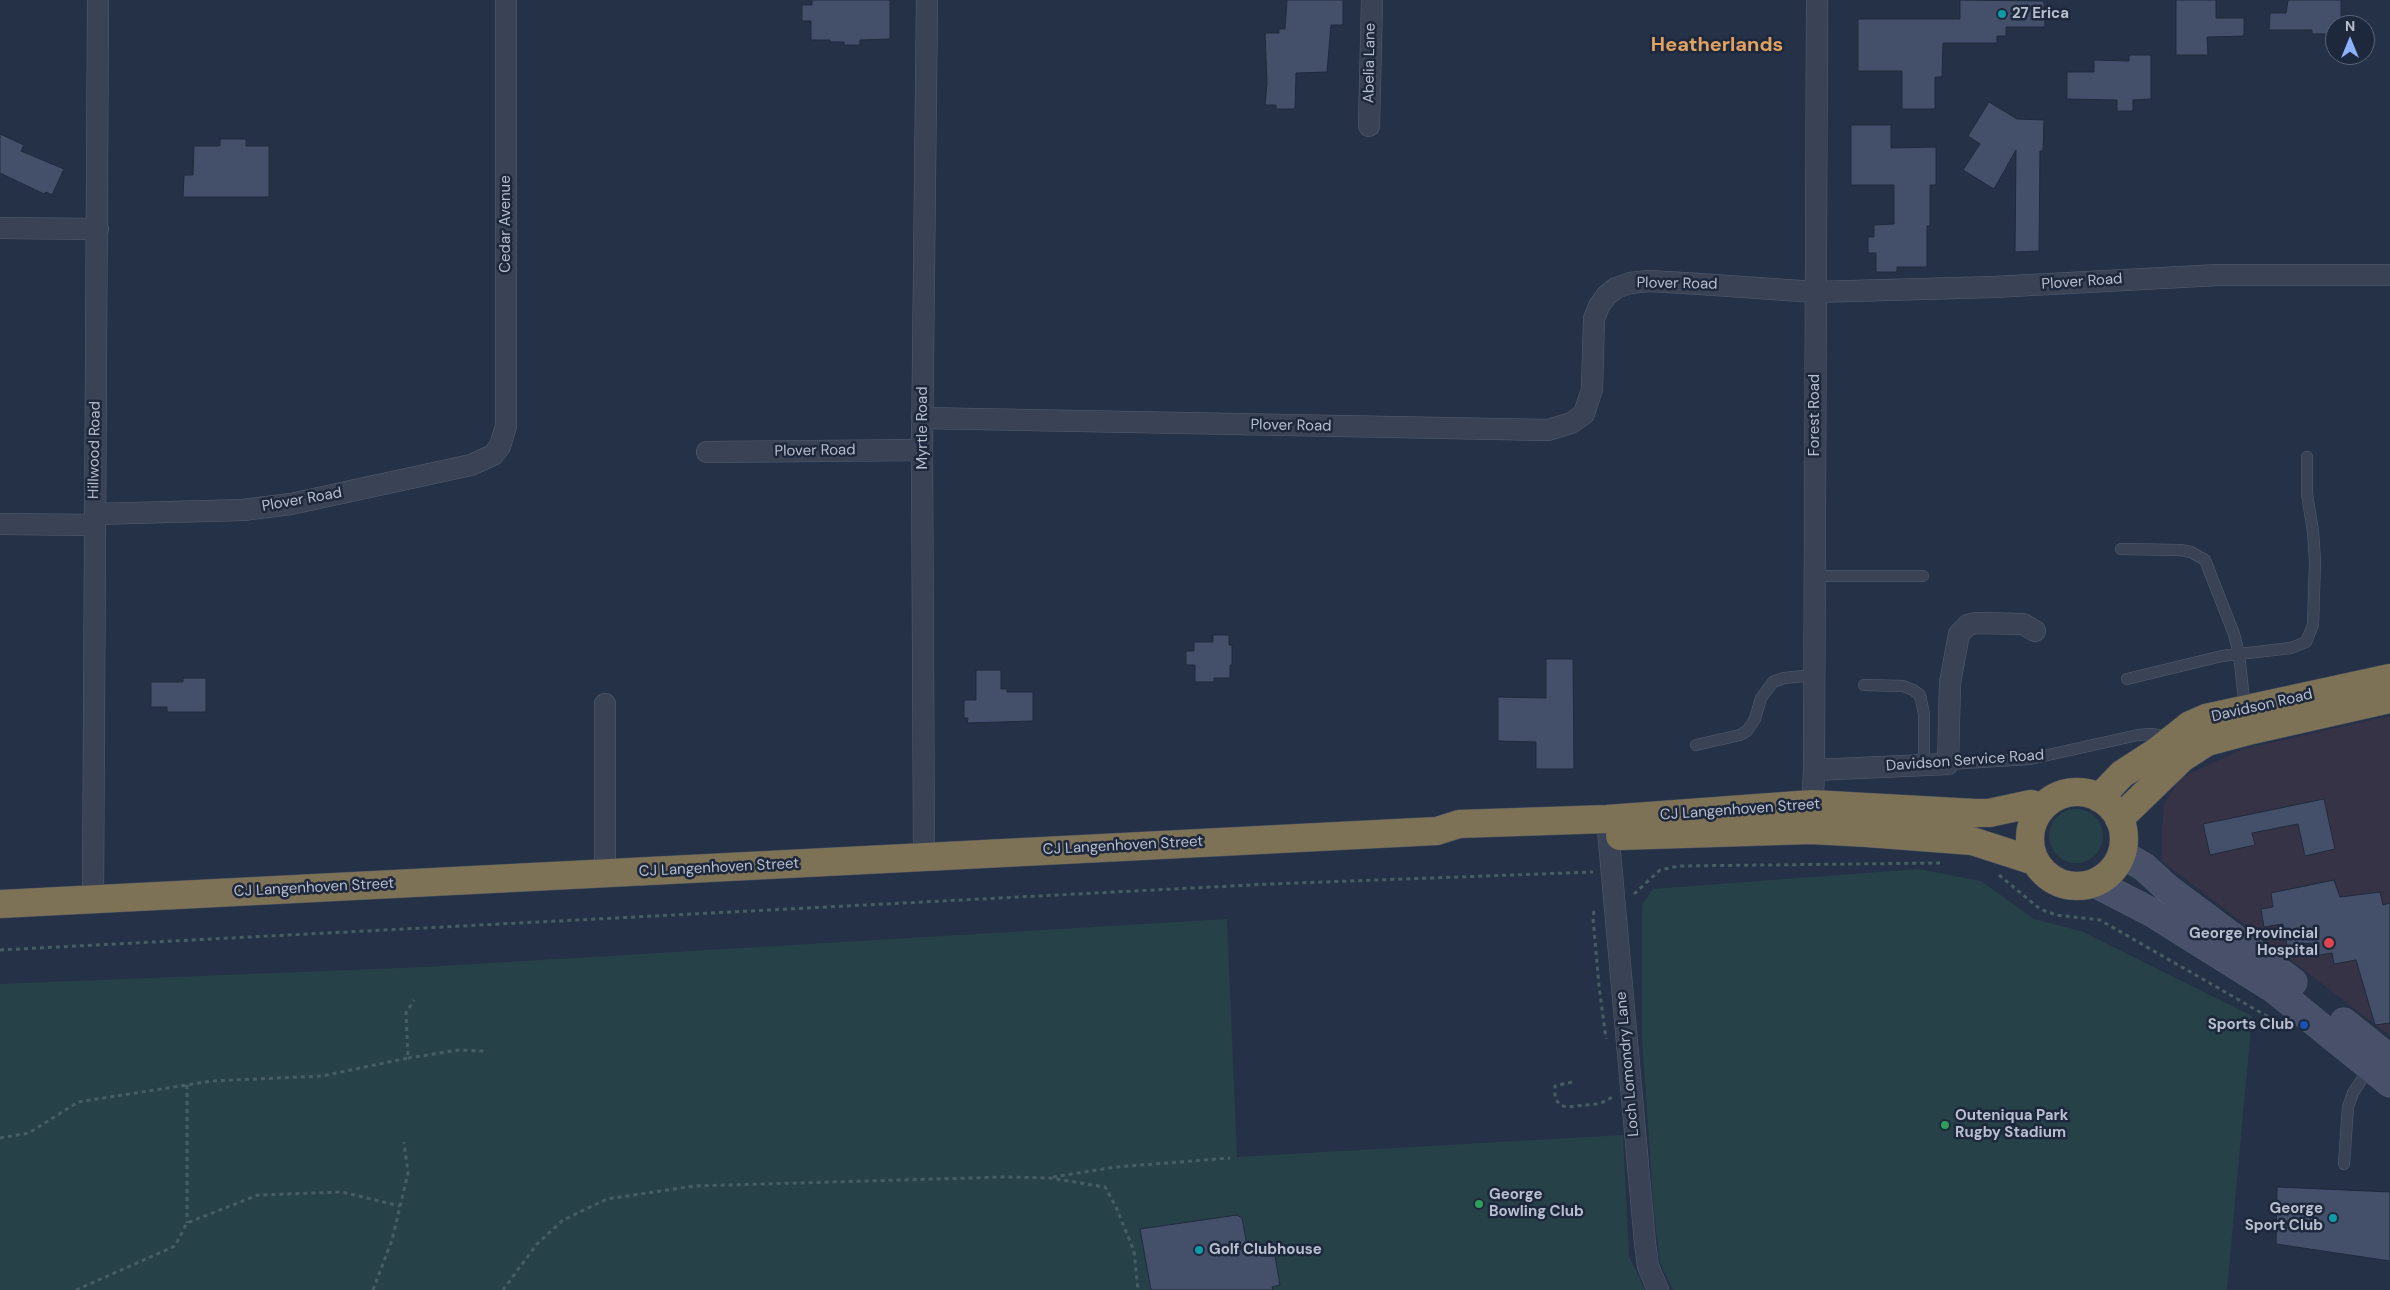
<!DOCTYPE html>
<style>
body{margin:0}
#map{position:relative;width:2390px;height:1290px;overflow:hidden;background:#253147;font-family:"DM Sans",sans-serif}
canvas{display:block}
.north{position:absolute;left:2325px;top:15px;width:50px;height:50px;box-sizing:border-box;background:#1e283c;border:1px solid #5c6477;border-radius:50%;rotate:0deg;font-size:14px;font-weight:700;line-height:20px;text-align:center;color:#b8bfcf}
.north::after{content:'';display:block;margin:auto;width:18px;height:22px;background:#8db0ff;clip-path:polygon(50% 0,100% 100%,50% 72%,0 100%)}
</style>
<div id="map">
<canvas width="2390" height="1290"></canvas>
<div class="north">N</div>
</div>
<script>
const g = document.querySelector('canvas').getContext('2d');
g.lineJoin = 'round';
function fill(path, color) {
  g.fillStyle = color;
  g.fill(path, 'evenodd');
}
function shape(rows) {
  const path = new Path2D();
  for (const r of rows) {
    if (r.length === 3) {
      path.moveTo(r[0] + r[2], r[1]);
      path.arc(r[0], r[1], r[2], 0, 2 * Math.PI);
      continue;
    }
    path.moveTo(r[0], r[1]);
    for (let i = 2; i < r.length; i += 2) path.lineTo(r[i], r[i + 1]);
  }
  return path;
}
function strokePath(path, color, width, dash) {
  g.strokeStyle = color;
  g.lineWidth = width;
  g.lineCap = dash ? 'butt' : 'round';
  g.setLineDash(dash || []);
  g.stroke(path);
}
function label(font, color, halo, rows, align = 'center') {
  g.font = font + ' "DM Sans",sans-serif';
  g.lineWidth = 5;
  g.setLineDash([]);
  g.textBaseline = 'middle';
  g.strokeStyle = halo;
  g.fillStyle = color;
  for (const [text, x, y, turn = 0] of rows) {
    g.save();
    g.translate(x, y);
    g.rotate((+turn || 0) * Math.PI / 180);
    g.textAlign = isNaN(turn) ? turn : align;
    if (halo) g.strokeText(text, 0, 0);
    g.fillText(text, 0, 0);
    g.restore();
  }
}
const medical = shape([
 [2390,716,2390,1036,2162,861,2162,831,2164,805,2180,778,2243,749]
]);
const green = shape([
 [2076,836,27],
 [1918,869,1981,881,2034,919,2081,931,2252,1016,2227,1290,1673,1290,1660,1263,1654,1212,1642,1039,1642,905,1653,889],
 [1227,919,1237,1157,1623,1135,1629,1256,1645,1290,0,1290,0,984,424,967]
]);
const building = shape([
 [812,0,890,0,890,39,860,40,860,45,844,45,844,42,830,42,830,40,811,40,811,21,802,21,802,5,812,5,812,0],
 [1287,0,1343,0,1343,25,1331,25,1327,72,1296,73,1295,109,1276,109,1276,105,1265,105,1267,83,1265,33,1279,33,1279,29,1285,29,1287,0],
 [1960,0,2044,1,2045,27,2006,27,2006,36,1997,36,1997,43,1943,43,1942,77,1935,77,1935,109,1902,109,1902,71,1858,71,1858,19,1960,19,1960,0],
 [2176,0,2216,0,2216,18,2244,18,2244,36,2207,37,2208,55,2176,55,2176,0],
 [2288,0,2341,0,2341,25,2335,25,2335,34,2312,34,2312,30,2269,30,2270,13,2286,13,2288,0],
 [2129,55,2151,55,2151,99,2133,100,2133,111,2117,111,2117,100,2067,99,2067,72,2094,72,2094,60,2129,61,2129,55],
 [1989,102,2017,119,2044,120,2043,151,2040,151,2039,251,2015,252,2016,150,1994,189,1963,170,1980,144,1968,136,1989,102],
 [1851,125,1891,125,1891,148,1936,147,1936,185,1930,185,1930,226,1927,226,1927,267,1897,267,1897,272,1876,272,1876,253,1868,253,1868,237,1874,237,1874,225,1894,224,1894,185,1851,185,1851,125],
 [0,134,24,145,21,151,64,169,52,195,46,192,44,194,0,173,0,134],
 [220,139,246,139,246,146,269,146,269,197,183,197,184,175,193,175,194,146,220,146,220,139],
 [1213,635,1229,635,1229,645,1232,645,1232,665,1230,665,1230,678,1214,678,1214,682,1195,682,1195,665,1186,665,1186,651,1194,651,1194,642,1213,642,1213,635],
 [1546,659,1573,659,1574,769,1536,769,1536,742,1498,741,1498,697,1546,698,1546,659],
 [976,670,1001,670,1001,689,1007,689,1007,692,1033,692,1033,721,967,723,968,718,964,718,964,700,976,700,976,670],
 [183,678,206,678,206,712,167,712,167,707,151,707,151,682,183,682,183,678],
 [2324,799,2335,849,2305,856,2298,824,2252,833,2255,845,2210,855,2203,824,2324,799],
 [2334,880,2340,897,2380,892,2383,905,2390,903,2390,1023,2375,1025,2356,960,2334,964,2332,953,2314,956,2311,943,2287,946,2283,924,2264,927,2261,909,2273,907,2271,893,2334,880],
 [2277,1187,2390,1192,2390,1261,2276,1244,2277,1187],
 [1237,1215,1242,1218,1247,1245,1261,1256,1275,1256,1280,1285,1272,1287,1273,1290,1151,1290,1140,1229,1237,1215]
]);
const path = shape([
 [1999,875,2040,909,2056,915,2100,920,2272,1019],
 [1634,894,1660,870,1679,866,1940,863],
 [1594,911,1593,918,1599,986,1606,1039],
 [0,950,1269,884,1593,872],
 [408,1058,459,1050,484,1051],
 [1572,1082,1555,1086,1555,1098,1560,1105,1566,1107,1596,1104,1607,1101,1613,1096],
 [187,1085,187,1223],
 [0,1138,29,1133,78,1102,212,1081,322,1076,408,1058,406,1013,414,1000],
 [1053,1177,1116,1167,1230,1158],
 [76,1290,175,1246,187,1223,258,1195,342,1192,400,1206],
 [373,1290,392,1240,408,1173,404,1142],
 [503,1290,537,1244,563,1220,607,1199,694,1186,1004,1177,1050,1178,1105,1187,1116,1207,1134,1251,1138,1290]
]);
const lane = shape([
 [2121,549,2180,550,2191,552,2205,560,2234,634,2239,654,2245,709],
 [1814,576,1923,576],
 [2127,679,2222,656,2291,648,2306,642,2313,625,2315,562,2313,531,2307,494,2307,457],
 [1864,685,1903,686,1913,690,1920,695,1924,714,1924,765],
 [1696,745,1740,735,1747,731,1755,719,1761,698,1773,682,1784,678,1814,675],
 [1948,764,2030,759,2138,735,2151,734,2171,737],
 [2344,1164,2348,1107,2353,1093,2370,1067]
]);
const street = shape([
 [1369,126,1372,0],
 [0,228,98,229],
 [922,418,1548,430,1571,423,1584,414,1592,389,1594,319,1599,306,1607,295,1616,288,1630,283,1649,281,1700,284,1815,292,1994,287,2218,275,2390,275],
 [707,452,922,450],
 [95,514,243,510,291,504,471,465,493,455,500,446,506,426,506,0],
 [0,524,94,525],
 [605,704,605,874],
 [1814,770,1948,764,1950,683,1959,634,1968,625,1976,623,2023,624,2035,631],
 [1607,819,1645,1243,1648,1266,1658,1290],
 [1812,820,1814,770,1817,0],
 [924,857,922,450,927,0],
 [93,900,98,0]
]);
const secondary = shape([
 [2122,854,2144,867,2167,888,2293,982],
 [2095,883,2151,912,2274,989,2390,1083],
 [2344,1022,2390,1059]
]);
const highway = shape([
 [2077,839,47],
 [2099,798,2122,774,2156,752,2190,725,2206,718,2390,678],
 [2119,819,2182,758,2207,742,2252,730,2390,699],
 [1620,836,1811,830,1867,833,1972,841,2034,861],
 [0,904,1437,831,1459,824,1607,819,1812,804,1975,813,1989,813,2031,804,2042,807]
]);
const markers = [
 [2002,14,5,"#0f9aa8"],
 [2329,943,6,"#e0444e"],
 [2304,1025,5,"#1a4fb4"],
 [1945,1125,5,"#2e9e5b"],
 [1479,1204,5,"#2e9e5b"],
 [2333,1218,5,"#0f9aa8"],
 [1199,1250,5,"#0f9aa8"]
];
const poiNames = [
 ["27 Erica",2012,14],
 ["George Provincial",2318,934,"right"],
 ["Hospital",2318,951,"right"],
 ["Sports Club",2294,1025,"right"],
 ["Outeniqua Park",1955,1116],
 ["Rugby Stadium",1955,1133],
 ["George",1489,1195],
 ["Bowling Club",1489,1212],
 ["George",2323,1209,"right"],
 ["Sport Club",2323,1226,"right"],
 ["Golf Clubhouse",1209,1250]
];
const streetNames = [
 ["Abelia Lane",1370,63,-89],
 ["Cedar Avenue",506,224,-90],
 ["Plover Road",2082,282,-4],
 ["Plover Road",1677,284,1],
 ["Forest Road",1815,415,-90],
 ["Plover Road",1291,426,1],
 ["Myrtle Road",923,428,-90],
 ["Hillwood Road",95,450,-89],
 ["Plover Road",815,451,-1],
 ["Plover Road",302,500,-10],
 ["Davidson Road",2262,706,-13],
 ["Davidson Service Road",1965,761,-4],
 ["CJ Langenhoven Street",1740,810,-4],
 ["CJ Langenhoven Street",1123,846,-3],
 ["CJ Langenhoven Street",719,868,-3],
 ["CJ Langenhoven Street",314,888,-3],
 ["Loch Lomondry Lane",1628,1064,-95]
];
const districtNames = [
 ["Heatherlands",1717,46]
];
fill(medical, '#373346');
fill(green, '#274148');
fill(building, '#445069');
strokePath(building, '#202a3e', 1);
strokePath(lane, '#555e70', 12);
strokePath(street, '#555e70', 22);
strokePath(secondary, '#555e70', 29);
strokePath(highway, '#444e61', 29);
strokePath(path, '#465e63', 3, [4, 4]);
strokePath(lane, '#3a4356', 11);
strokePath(street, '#3a4356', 21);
strokePath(secondary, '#485169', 28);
strokePath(highway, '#7d7156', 28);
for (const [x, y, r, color] of markers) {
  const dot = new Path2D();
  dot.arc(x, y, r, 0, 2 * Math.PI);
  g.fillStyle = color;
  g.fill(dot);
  strokePath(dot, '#1e283c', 2);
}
label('bold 15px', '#b8bfcf', '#1e283c', poiNames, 'left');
label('15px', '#b8bfcf', '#1e283c', streetNames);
label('bold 20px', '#e1a361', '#1e283c', districtNames);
</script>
